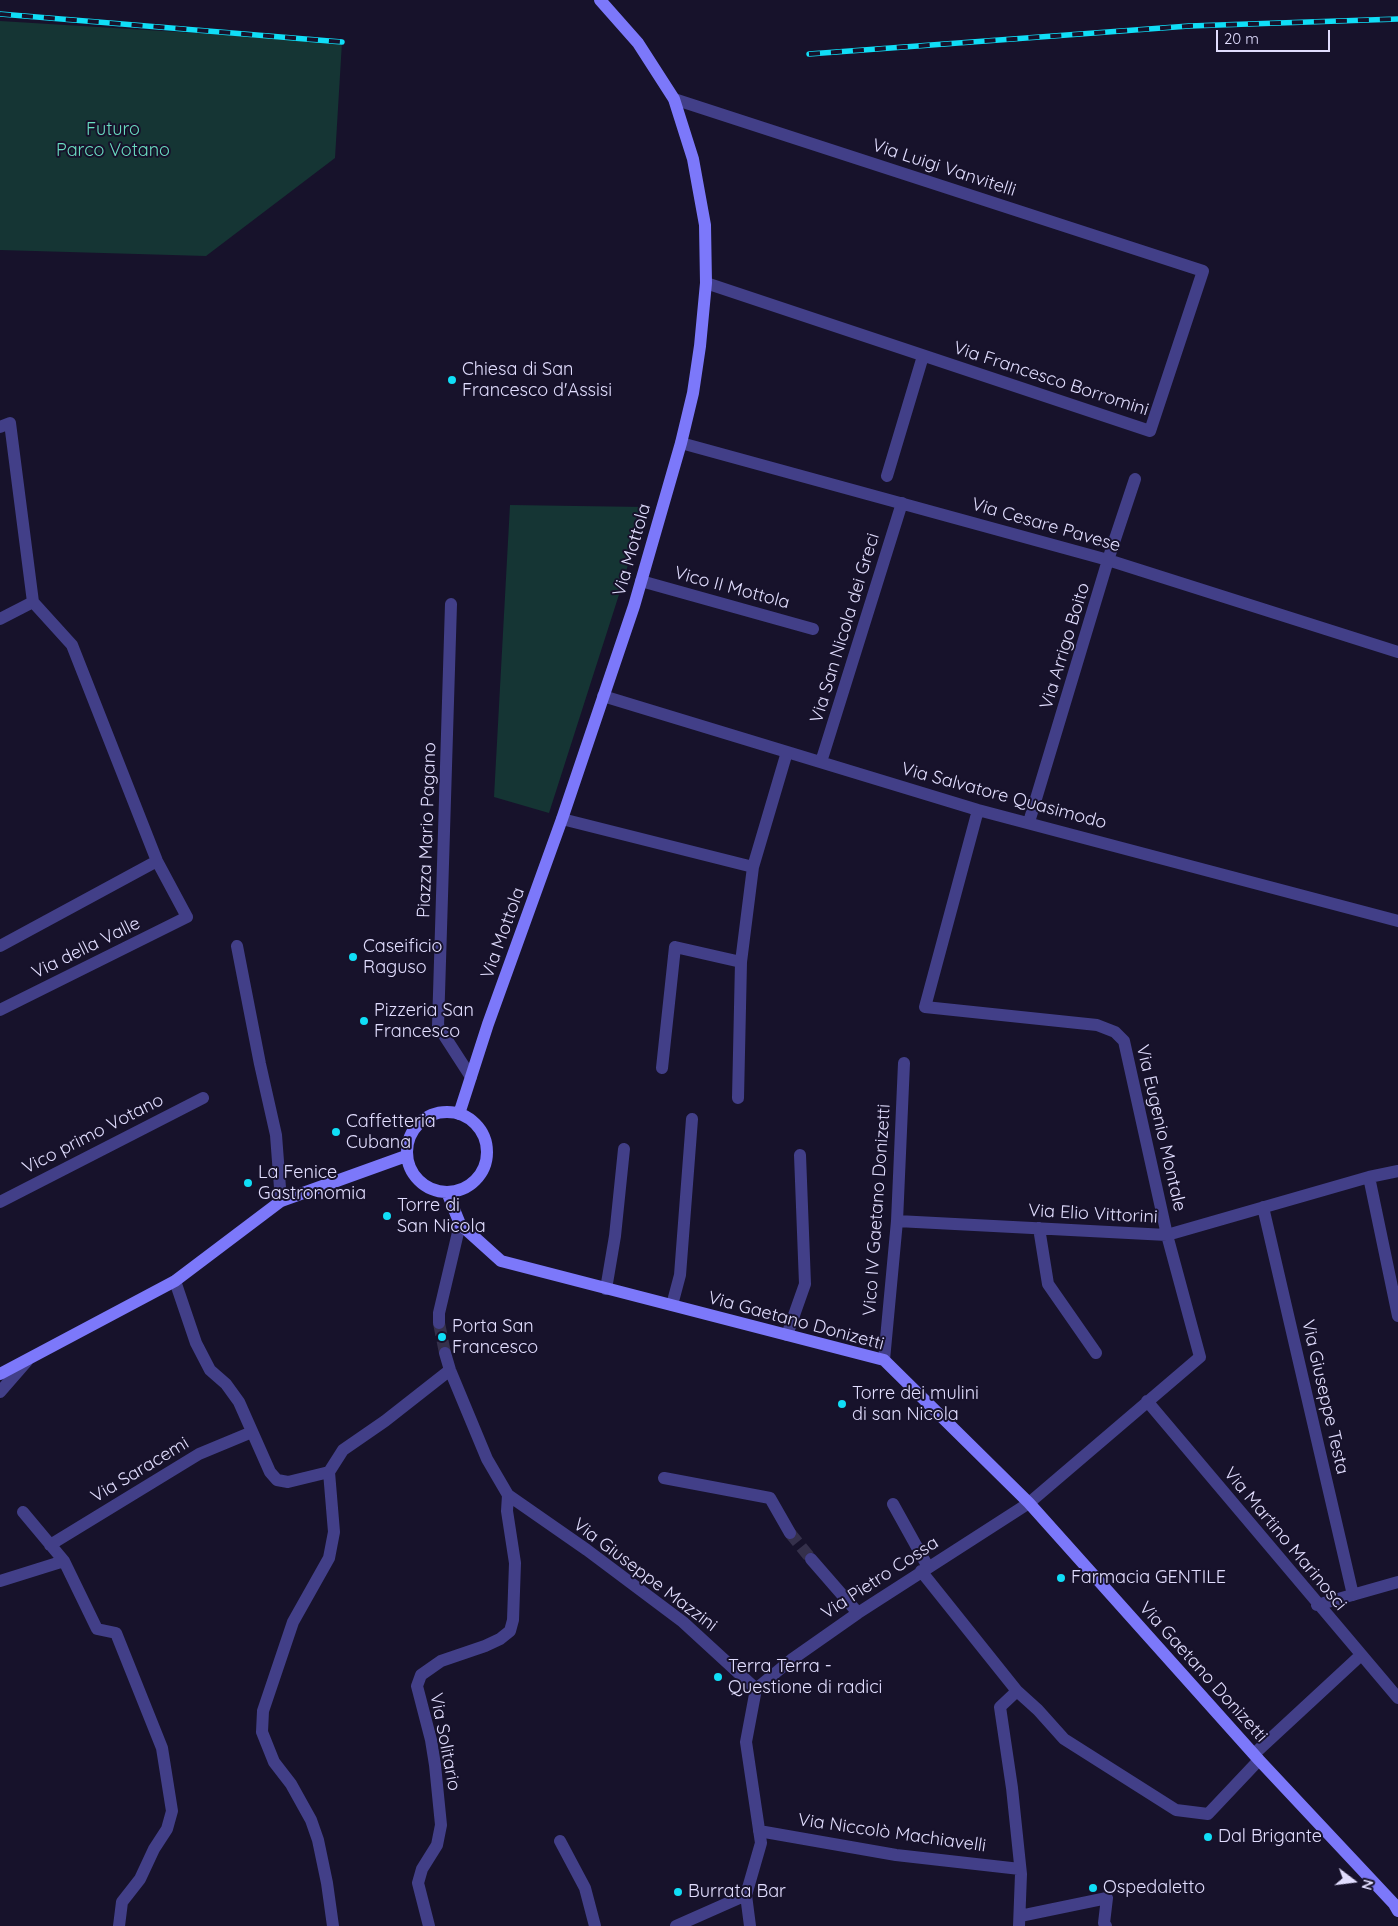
<!DOCTYPE html>
<meta charset="utf-8">
<style>
body{margin:0}
#map{position:relative;width:1398px;height:1926px;overflow:hidden;background:#17122b;font-family:Quicksand,sans-serif}
canvas{display:block}
.north{position:absolute;left:1328px;top:1856px;width:50px;height:50px;-webkit-text-stroke:4px #17122b;paint-order:stroke;rotate:105deg;font-size:14px;font-weight:700;line-height:20px;text-align:center;color:#e1ddfe}
.north::after{content:'';display:block;margin:auto;width:18px;height:22px;background:#e1ddfe;clip-path:polygon(50% 0,100% 100%,50% 72%,0 100%)}
.scale{position:absolute;left:1216px;top:30px;width:114px;height:22px;box-sizing:border-box;border:2px solid #e1ddfe;border-top:0;padding-left:6px;font-size:15px;line-height:18px;white-space:nowrap;color:#e1ddfe;-webkit-text-stroke:4px #17122b;paint-order:stroke}
</style>
<div id="map">
<canvas width="1398" height="1926"></canvas>
<div class="north">N</div>
<div class="scale">20 m</div>
</div>
<script>
const g = document.querySelector('canvas').getContext('2d');
g.lineJoin = 'round';
function fill(path, color) {
  g.fillStyle = color;
  g.fill(path, 'evenodd');
}
function shape(rows) {
  const path = new Path2D();
  for (const r of rows) {
    if (r.length === 3) {
      path.moveTo(r[0] + r[2], r[1]);
      path.arc(r[0], r[1], r[2], 0, 2 * Math.PI);
      continue;
    }
    path.moveTo(r[0], r[1]);
    for (let i = 2; i < r.length; i += 2) path.lineTo(r[i], r[i + 1]);
  }
  return path;
}
function strokePath(path, color, width, dash) {
  g.strokeStyle = color;
  g.lineWidth = width;
  g.lineCap = dash ? 'butt' : 'round';
  g.setLineDash(dash || []);
  g.stroke(path);
}
function label(font, color, halo, rows, align = 'center') {
  g.font = font + ' Quicksand,sans-serif';
  g.lineWidth = 4;
  g.setLineDash([]);
  g.textBaseline = 'middle';
  g.strokeStyle = halo;
  g.fillStyle = color;
  for (const [text, x, y, turn = 0] of rows) {
    g.save();
    g.translate(x, y);
    g.rotate((+turn || 0) * Math.PI / 180);
    g.textAlign = isNaN(turn) ? turn : align;
    if (halo) g.strokeText(text, 0, 0);
    g.fillText(text, 0, 0);
    g.restore();
  }
}
const green = shape([
 [0,21,342,42,335,158,206,256,0,250],
 [510,505,644,507,624,579,549,813,494,797]
]);
const streetTunnel = shape([
 [439,1323,445,1353],
 [790,1533,811,1559]
]);
const street = shape([
 [674,99,1203,271,1150,431,706,283],
 [0,427,10,423,33,602],
 [681,443,1108,560,1398,652],
 [887,476,923,356],
 [641,581,813,629],
 [451,604,438,1026,471,1077],
 [0,619,33,602],
 [603,696,978,810,1398,921],
 [821,762,902,503],
 [562,819,753,867],
 [1029,822,1108,560,1135,479],
 [0,946,157,861],
 [237,946,260,1064,276,1135,281,1201],
 [0,1010,187,917,157,861,72,645,33,602],
 [662,1068,675,947,741,962],
 [738,1098,741,962,753,867,787,752],
 [1369,1177,1398,1316],
 [0,1202,203,1098],
 [1263,1207,1353,1595],
 [897,1221,1167,1235,1369,1177,1398,1171],
 [1039,1228,1048,1284,1096,1353],
 [175,1281,196,1343,210,1370,226,1384,239,1402,270,1472,277,1480,288,1482,329,1472,343,1450,385,1421,450,1370],
 [606,1289,615,1236,624,1149],
 [672,1305,680,1275,692,1119],
 [439,1323,439,1313,460,1224],
 [787,1335,805,1284,800,1155],
 [445,1353,450,1370,487,1459,508,1495,587,1550,683,1622,756,1689,746,1742,761,1843,746,1895,750,1926],
 [884,1360,897,1221,904,1063],
 [0,1392,27,1361],
 [1147,1401,1398,1698],
 [329,1472,334,1532,329,1558,293,1622,263,1711,262,1732,274,1762,291,1784,311,1820,318,1840,327,1883,333,1926],
 [664,1478,770,1498,790,1533],
 [893,1504,928,1567],
 [23,1512,64,1561,97,1629,116,1633,162,1748,172,1811,167,1829,154,1849,140,1879,122,1902,119,1926],
 [50,1545,199,1454,252,1432],
 [811,1559,858,1613],
 [921,1571,1017,1691,1038,1710,1064,1739,1176,1810,1208,1814,1259,1760],
 [0,1581,64,1561],
 [1317,1605,1398,1582],
 [756,1689,791,1660,858,1613,1029,1503,1200,1357,1167,1235,1124,1041,1115,1032,1097,1025,925,1007,978,810],
 [1017,1691,1000,1707,1012,1788,1021,1874,1019,1926],
 [1254,1754,1361,1655],
 [759,1831,896,1855,1020,1869],
 [560,1841,585,1888,595,1926],
 [1020,1916,1107,1898,1104,1923,1106,1926],
 [429,1926,418,1883,422,1869,437,1845,441,1825,435,1765,431,1740,417,1686,421,1675,441,1661,485,1646,500,1639,510,1631,513,1620,515,1563,507,1511,508,1495],
 [676,1926,746,1895]
]);
const secondary = shape([
 [447,1152,40],
 [459,1114,488,1024,562,819,634,606,681,443,693,393,700,346,706,283,705,225,693,159,674,99,638,43,600,0],
 [447,1192,460,1224,501,1261,884,1360,1029,1503,1259,1760,1394,1904,1398,1911],
 [0,1374,175,1281,281,1201,406,1156]
]);
const rail = shape([
 [0,14,342,42],
 [809,54,1189,26,1398,19]
]);
const markers = [
 [452,380,5,"#10def7"],
 [353,957,5,"#10def7"],
 [364,1021,5,"#10def7"],
 [336,1132,5,"#10def7"],
 [248,1183,5,"#10def7"],
 [387,1216,5,"#10def7"],
 [442,1337,5,"#10def7"],
 [842,1404,5,"#10def7"],
 [1061,1578,5,"#10def7"],
 [718,1677,5,"#10def7"],
 [1208,1837,5,"#10def7"],
 [1093,1888,5,"#10def7"],
 [678,1892,5,"#10def7"]
];
const parkNames = [
 ["Futuro",113,130],
 ["Parco Votano",113,151]
];
const streetNames = [
 ["Via Luigi Vanvitelli",944,168,18],
 ["Via Francesco Borromini",1051,379,18],
 ["Via Cesare Pavese",1046,525,16],
 ["Via Mottola",632,550,-74],
 ["Vico II Mottola",732,588,15],
 ["Via San Nicola dei Greci",845,628,-73],
 ["Via Arrigo Boito",1065,646,-73],
 ["Via Salvatore Quasimodo",1004,796,15],
 ["Piazza Mario Pagano",427,830,-88],
 ["Via Mottola",503,933,-70],
 ["Via della Valle",86,948,-26],
 ["Via Eugenio Montale",1161,1128,77],
 ["Vico primo Votano",93,1134,-27],
 ["Vico IV Gaetano Donizetti",877,1210,-86],
 ["Via Elio Vittorini",1093,1214,3],
 ["Via Gaetano Donizetti",796,1321,15],
 ["Via Giuseppe Testa",1325,1397,77],
 ["Via Saracemi",140,1470,-31],
 ["Via Martino Marinosci",1285,1539,50],
 ["Via Giuseppe Mazzini",645,1575,37],
 ["Via Pietro Cossa",880,1578,-33],
 ["Via Gaetano Donizetti",1203,1672,48],
 ["Via Solitario",445,1742,79],
 ["Via Niccolò Machiavelli",892,1833,8]
];
const poiNames = [
 ["Chiesa di San",462,370],
 ["Francesco d'Assisi",462,391],
 ["Caseificio",363,947],
 ["Raguso",363,968],
 ["Pizzeria San",374,1011],
 ["Francesco",374,1032],
 ["Caffetteria",346,1122],
 ["Cubana",346,1143],
 ["La Fenice",258,1173],
 ["Gastronomia",258,1194],
 ["Torre di",397,1206],
 ["San Nicola",397,1227],
 ["Porta San",452,1327],
 ["Francesco",452,1348],
 ["Torre dei mulini",852,1394],
 ["di san Nicola",852,1415],
 ["Farmacia GENTILE",1071,1578],
 ["Terra Terra -",728,1667],
 ["Questione di radici",728,1688],
 ["Dal Brigante",1218,1837],
 ["Ospedaletto",1103,1888],
 ["Burrata Bar",688,1892]
];
fill(green, '#153534');
strokePath(streetTunnel, '#35304b', 12, [12, 6]);
strokePath(street, '#423f88', 12);
strokePath(secondary, '#7c78fa', 12);
strokePath(rail, '#10def7', 5.5);
strokePath(rail, '#17122b', 4, [11]);
for (const [x, y, r, color] of markers) {
  const dot = new Path2D();
  dot.arc(x, y, r, 0, 2 * Math.PI);
  g.fillStyle = color;
  g.fill(dot);
  strokePath(dot, '#17122b', 2);
}
label('18px', '#6addc1', '#17122b', parkNames);
label('18px', '#e1ddfe', '#17122b', streetNames);
label('18px', '#e1ddfe', '#17122b', poiNames, 'left');
</script>
